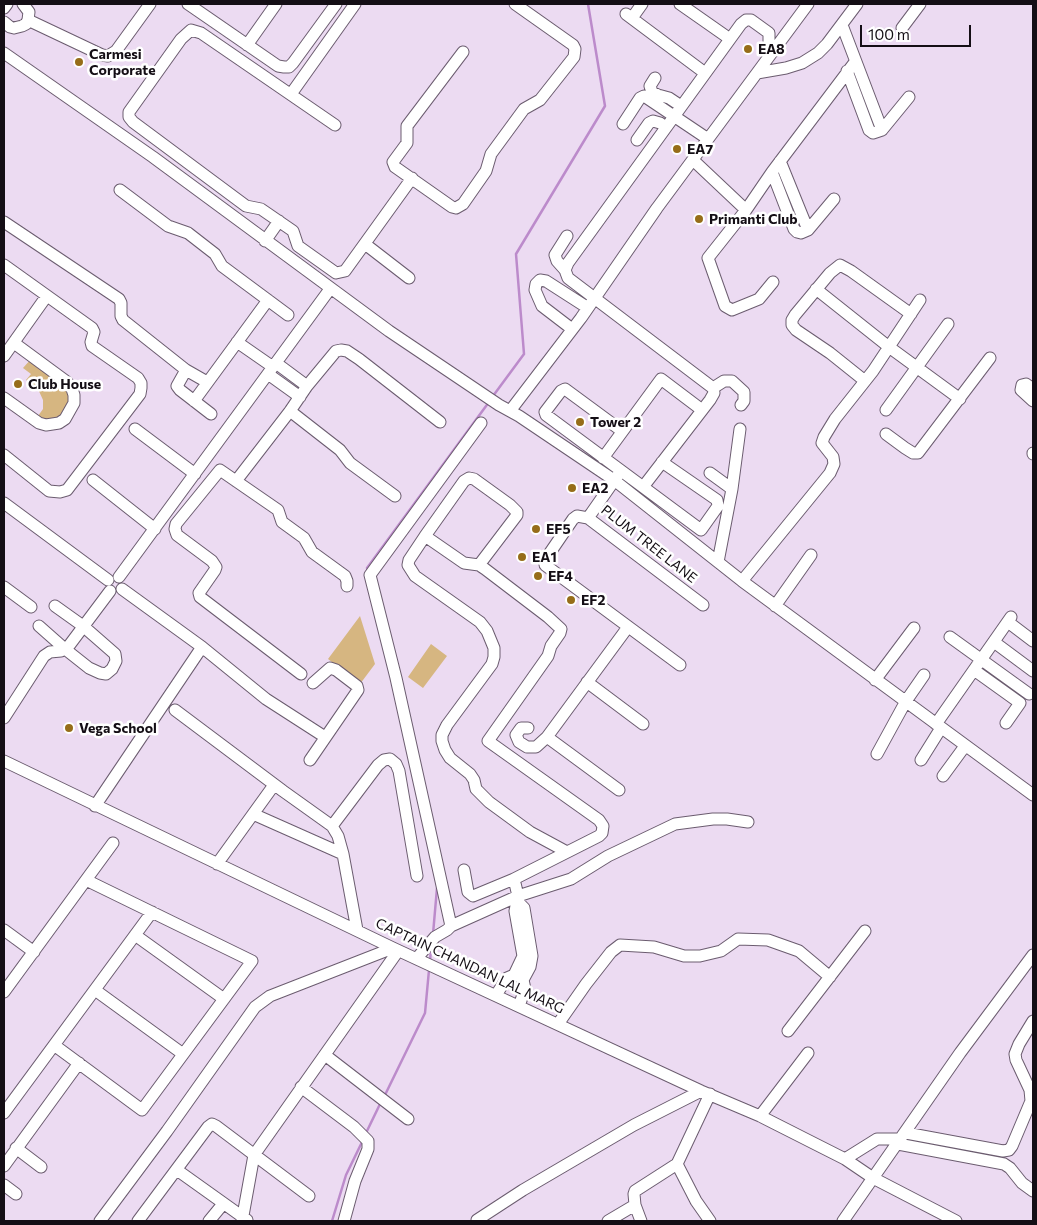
<!DOCTYPE html>
<style>
body{margin:0}
#map{position:relative;width:1037px;height:1225px;overflow:hidden;background:#ecdbf2;font-family:Commissioner,sans-serif}
canvas{display:block}
.frame{position:absolute;inset:0;border:5px solid #140e15;pointer-events:none}
.scale{position:absolute;left:860px;top:25px;width:111px;height:22px;box-sizing:border-box;border:2px solid #140e15;border-top:0;padding-left:6px;font-size:15px;line-height:18px;white-space:nowrap;color:#140e15;-webkit-text-stroke:4px #fff;paint-order:stroke}
</style>
<div id="map">
<canvas width="1037" height="1225"></canvas>
<div class="frame"></div>
<div class="scale">100 m</div>
</div>
<script>
const g = document.querySelector('canvas').getContext('2d');
g.lineJoin = 'round';
function fill(path, color) {
  g.fillStyle = color;
  g.fill(path, 'evenodd');
}
function shape(rows) {
  const path = new Path2D();
  for (const r of rows) {
    path.moveTo(r[0], r[1]);
    for (let i = 2; i < r.length; i += 2) path.lineTo(r[i], r[i + 1]);
  }
  return path;
}
function strokePath(path, color, width, dash) {
  g.strokeStyle = color;
  g.lineWidth = width;
  g.lineCap = dash ? 'butt' : 'round';
  g.setLineDash(dash || []);
  g.stroke(path);
}
function label(font, color, halo, rows, align = 'center') {
  g.font = font + ' Commissioner,sans-serif';
  g.lineWidth = 5;
  g.setLineDash([]);
  g.textBaseline = 'middle';
  g.strokeStyle = halo;
  g.fillStyle = color;
  for (const [text, x, y, turn = 0] of rows) {
    g.save();
    g.translate(x, y);
    g.rotate((+turn || 0) * Math.PI / 180);
    g.textAlign = isNaN(turn) ? turn : align;
    if (halo) g.strokeText(text, 0, 0);
    g.fillText(text, 0, 0);
    g.restore();
  }
}
const green = shape([
 [31,359,69,387,69,403,63,416,47,422,38,416,43,409,43,400,38,389,26,380,31,374,23,368],
 [360,616,375,664,360,684,328,659],
 [431,644,447,656,423,688,408,677]
]);
const stream = shape([
 [493,396,524,354,516,254,605,106,588,4],
 [368,572,367,568,489,402],
 [433,934,437,888],
 [430,962,431,947],
 [384,1097,425,1013,429,970],
 [366,1133,381,1102],
 [332,1221,346,1175,363,1140]
]);
const minor = shape([
 [188,4,278,66,284,67,289,67,293,63,336,4],
 [680,4,730,39],
 [4,8,7,4],
 [626,14,705,73],
 [632,18,642,4],
 [28,20,102,55,108,56,116,51,150,4],
 [4,22,10,27,14,28,22,26,26,24,28,20,29,12,23,4],
 [842,25,882,130],
 [902,28,920,4],
 [247,45,276,4],
 [463,52,407,126,407,143,393,162,395,167,452,207,456,208,463,204,486,171,491,154,524,109,540,100,574,57,575,49,573,45,515,4],
 [4,53,153,157,389,331,499,405,519,416,614,480,742,581,1033,795],
 [847,71,869,130,873,133,882,130,909,97],
 [757,73,786,68,802,63,818,53,827,44,857,4],
 [655,78,650,86,652,92,658,95,669,98,681,106],
 [291,94,355,4],
 [623,124,640,98,644,96,708,139],
 [335,125,201,33,191,30,181,39,129,112,129,117,133,122,246,206,261,209,293,231,298,246,336,273,345,271,412,178],
 [637,140,649,123,653,121,660,123,666,127],
 [693,160,746,210,772,172,855,62],
 [780,161,808,230],
 [772,172,794,229,797,232,801,233,808,230,834,199],
 [120,190,168,226,188,233,215,254,222,266,288,315],
 [746,210,708,258,725,306,732,310,759,299,773,282],
 [4,222,119,299,121,303,121,316,123,320,186,370,207,382],
 [265,241,279,221],
 [365,244,409,278],
 [4,265,92,328,94,332,91,342,92,346,138,378,141,383,141,388,140,394,67,490,60,492,49,491,4,455],
 [565,270,557,261,555,255,567,236],
 [816,289,889,347,960,399],
 [572,329,542,306,535,290,536,284,540,280,546,281,588,308],
 [237,342,273,367],
 [4,356,46,297],
 [276,363,307,386],
 [186,370,177,386,180,390,211,414],
 [268,374,300,397],
 [865,381,830,353,796,330,792,325,792,320,795,315,830,273,840,265,851,271,911,314],
 [713,388,724,381,732,381,744,392,744,401,741,405],
 [1033,389,1026,384,1022,385,1021,390,1033,401],
 [4,398,39,423,46,425,59,423,65,419,74,403,74,395,72,389,67,382,14,343],
 [194,401,268,300],
 [886,410,948,324],
 [290,411,340,450,350,463,395,496],
 [510,411,581,318,657,208,808,4],
 [135,429,195,474],
 [622,431,565,389,561,391,545,412,546,415,701,530,718,506,717,500,662,462],
 [886,434,905,448,913,453,918,453,990,358],
 [1033,453,1033,454],
 [603,458,661,379,702,410],
 [710,473,732,489],
 [618,475,588,518,703,605],
 [93,480,155,529],
 [236,481,290,411,307,386,336,351,341,350,347,351,359,359,440,422],
 [643,487,710,400,714,393,713,388,568,278,565,270,568,263,741,24,746,20,751,20,769,33,769,41],
 [4,503,108,580],
 [588,518,577,516,573,519,545,560,545,565,680,665],
 [425,536,464,563,479,565,485,569,548,617,561,629,560,633,551,646,548,656,488,741,599,820,603,826,602,833,599,836,514,879,518,896,515,911,523,956,514,975],
 [718,562,732,489,740,429],
 [479,565,517,515,517,512,510,505,474,479,469,478,464,481,425,536,409,560,408,565,415,576,480,622,487,631,494,648,494,657,492,664,447,725,442,735,442,741,445,750,450,758,470,774,474,780,476,789,489,802,530,832,567,852],
 [119,577,330,289],
 [742,581,830,473,834,464,833,457,822,443,824,437,835,419,873,371,920,300],
 [4,587,31,607],
 [122,589,202,647,266,699,325,737],
 [775,606,811,555],
 [1008,622,1033,641],
 [39,626,65,649,89,668,100,673,106,674,112,669,116,661,115,654,83,626,55,606],
 [950,637,1029,694],
 [994,642,1033,671],
 [974,670,1020,703,1006,723],
 [301,674,200,597,199,593,215,570,216,567,212,561,177,535,175,529,176,524,220,470,278,510,282,522,304,538,312,552,345,576,347,581,347,586],
 [875,680,914,628],
 [587,682,643,724],
 [175,710,283,791,332,826,338,836,343,854,357,930],
 [4,718,44,656,50,652,61,651,68,647,110,591],
 [936,724,1011,617],
 [528,728,521,728,516,735,519,742,527,747,536,747,547,737],
 [877,754,906,701,924,675],
 [310,760,358,690,357,686,336,670,330,668,313,683],
 [921,760,941,728],
 [4,761,393,948,701,1091,760,1116,845,1159,873,1178,956,1221],
 [943,776,965,746],
 [619,790,547,737,628,627],
 [95,806,202,647],
 [253,814,343,854],
 [332,826,378,765,384,760,390,759,396,764,399,771,417,876],
 [217,864,274,785],
 [464,870,468,892,473,896,514,879],
 [518,902,524,908,532,956,530,967,523,980],
 [451,926,396,678,370,575,481,423],
 [4,930,34,952],
 [135,935,224,999],
 [417,958,435,937,447,930,451,926,518,896,571,879,608,856,675,824,713,819,727,819,748,822],
 [95,990,183,1054],
 [4,992,113,843],
 [496,995,507,978,514,975,519,976,523,980,525,989,519,1006],
 [558,1024,586,984,611,952,620,945,654,947,684,956,700,956,721,951,738,939,768,940,799,951,830,977],
 [788,1031,865,931],
 [54,1045,142,1110,252,961,86,880],
 [325,1055,408,1119],
 [301,1087,354,1127,368,1141,368,1149,355,1181,344,1221],
 [4,1113,152,912],
 [760,1116,808,1053],
 [906,1133,1003,1151,1009,1150,1012,1146,1031,1101,1030,1090,1016,1060,1015,1054,1019,1044,1033,1021],
 [898,1144,1004,1164,1010,1168,1022,1183,1033,1191],
 [16,1148,41,1167],
 [845,1159,877,1139,901,1139],
 [677,1164,696,1201,710,1221],
 [4,1166,79,1063],
 [177,1170,247,1220],
 [4,1185,16,1194],
 [100,1221,167,1131,255,1007,270,996,393,948],
 [138,1221,208,1127,212,1124,216,1126,309,1196],
 [209,1221,223,1204],
 [242,1221,254,1155,398,951],
 [479,1221,477,1220,523,1190,634,1125,701,1091],
 [608,1221,635,1205],
 [641,1221,635,1205,634,1194,635,1191,677,1164,710,1094],
 [843,1221,960,1053,1033,955]
]);
const markers = [
 [748,49,5,"#966d19"],
 [79,62,5,"#966d19"],
 [677,149,5,"#966d19"],
 [699,219,5,"#966d19"],
 [18,384,5,"#966d19"],
 [580,422,5,"#966d19"],
 [572,488,5,"#966d19"],
 [536,529,5,"#966d19"],
 [522,557,5,"#966d19"],
 [538,576,5,"#966d19"],
 [571,600,5,"#966d19"],
 [69,728,5,"#966d19"]
];
const poiNames = [
 ["EA8",758,49],
 ["Carmesi",89,54],
 ["Corporate",89,70],
 ["EA7",687,149],
 ["Primanti Club",709,219],
 ["Club House",28,384],
 ["Tower 2",590,422],
 ["EA2",582,488],
 ["EF5",546,529],
 ["EA1",532,557],
 ["EF4",548,576],
 ["EF2",581,600],
 ["Vega School",79,728]
];
const streetNames = [
 ["PLUM TREE LANE",649,544,38],
 ["CAPTAIN CHANDAN LAL MARG",470,966,25]
];
fill(green, '#d6b681');
strokePath(stream, '#bc8bcb', 2.5);
strokePath(minor, '#6b5c6f', 13);
strokePath(minor, '#fff', 11);
for (const [x, y, r, color] of markers) {
  const dot = new Path2D();
  dot.arc(x, y, r, 0, 2 * Math.PI);
  g.fillStyle = color;
  g.fill(dot);
  strokePath(dot, '#fff', 2);
}
label('bold 14px', '#140e15', '#fff', poiNames, 'left');
label('14px', '#140e15', '#fff', streetNames);
</script>
